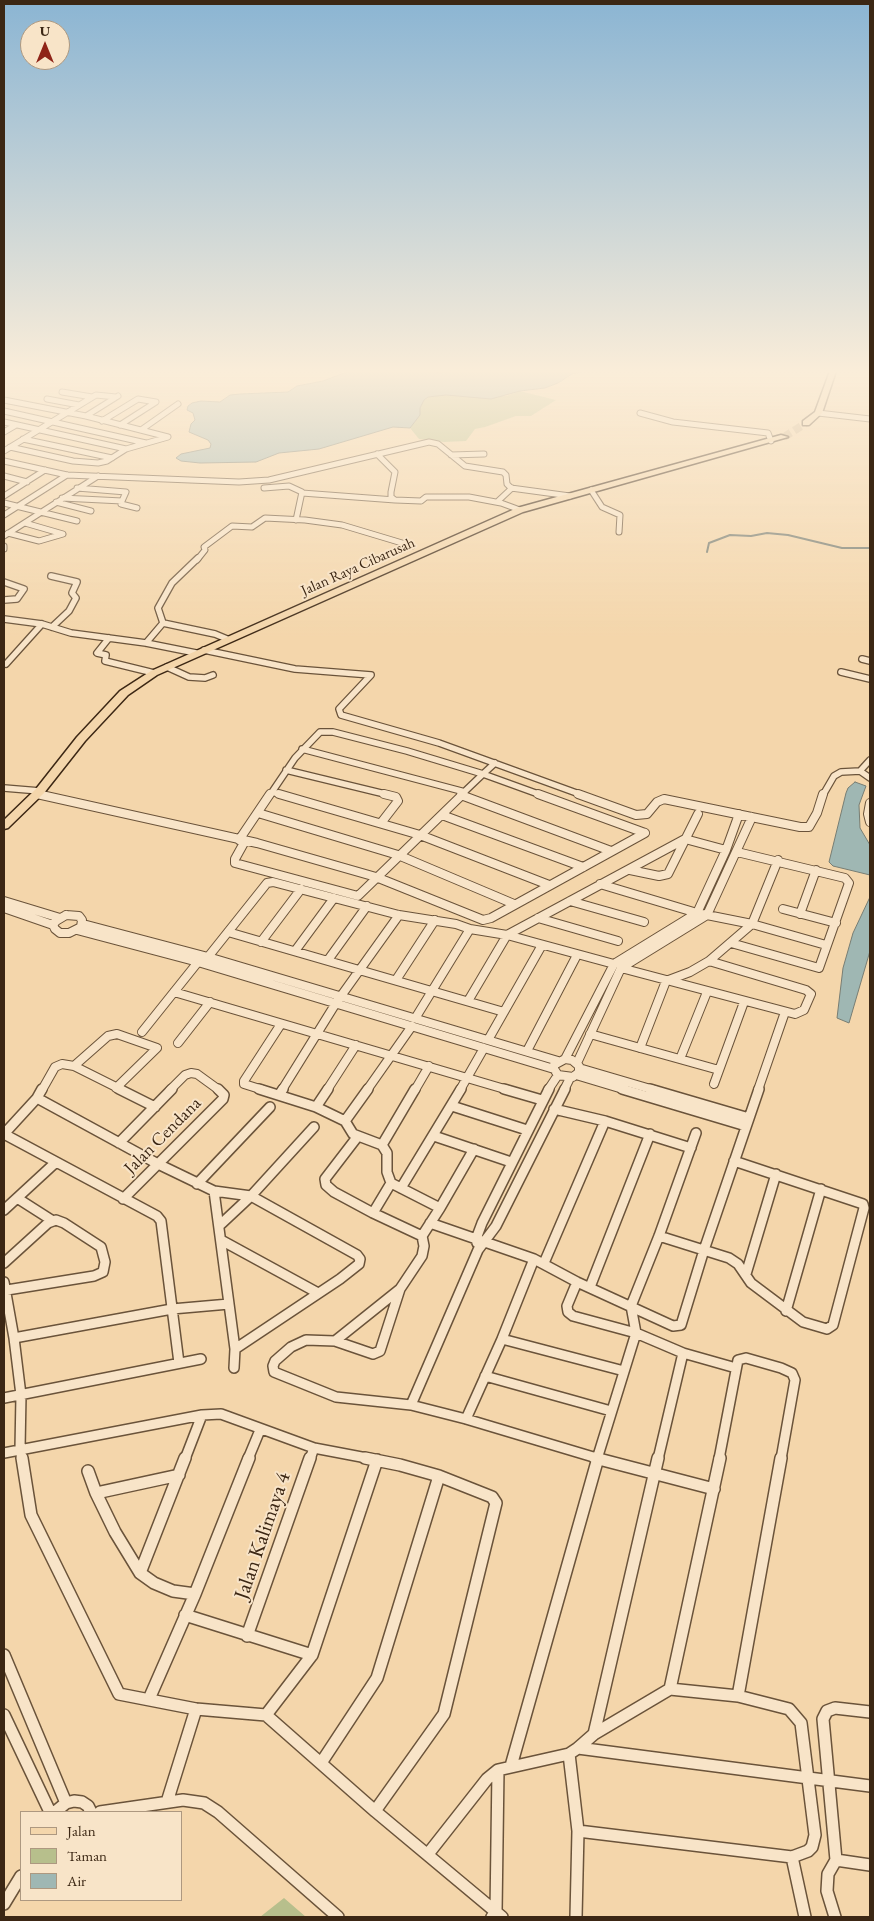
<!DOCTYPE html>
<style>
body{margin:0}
#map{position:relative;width:874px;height:1921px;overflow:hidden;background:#f4d6ab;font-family:"EB Garamond",serif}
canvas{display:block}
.frame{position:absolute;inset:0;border:5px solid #3c2714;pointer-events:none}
.legend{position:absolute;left:20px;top:1811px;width:162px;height:90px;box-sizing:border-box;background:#f8e4c8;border:1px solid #ad9880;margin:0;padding:6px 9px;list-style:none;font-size:15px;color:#3c2714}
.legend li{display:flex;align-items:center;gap:10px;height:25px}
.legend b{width:25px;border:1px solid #ad9880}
.north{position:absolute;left:20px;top:20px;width:50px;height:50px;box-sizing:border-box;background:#f8e4c8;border:1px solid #ad9880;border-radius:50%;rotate:0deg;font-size:14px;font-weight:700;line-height:20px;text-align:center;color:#3c2714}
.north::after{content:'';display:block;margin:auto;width:18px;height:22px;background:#8f2418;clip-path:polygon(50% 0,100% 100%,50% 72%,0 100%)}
</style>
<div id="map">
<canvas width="874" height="1921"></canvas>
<div class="frame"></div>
<ul class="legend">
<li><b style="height:6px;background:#f4d6ab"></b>Jalan</li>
<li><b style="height:14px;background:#b7bf8c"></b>Taman</li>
<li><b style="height:14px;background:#9fb7b3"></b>Air</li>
</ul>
<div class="north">U</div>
</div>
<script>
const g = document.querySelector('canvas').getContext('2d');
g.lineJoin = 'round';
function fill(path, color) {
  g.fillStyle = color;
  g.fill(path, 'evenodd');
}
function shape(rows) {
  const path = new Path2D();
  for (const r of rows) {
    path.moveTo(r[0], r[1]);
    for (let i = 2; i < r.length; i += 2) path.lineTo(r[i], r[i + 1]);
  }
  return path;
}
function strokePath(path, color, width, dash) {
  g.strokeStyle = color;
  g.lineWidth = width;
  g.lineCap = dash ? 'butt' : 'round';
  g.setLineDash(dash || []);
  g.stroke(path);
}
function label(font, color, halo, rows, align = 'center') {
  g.font = font + ' "EB Garamond",serif';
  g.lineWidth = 4;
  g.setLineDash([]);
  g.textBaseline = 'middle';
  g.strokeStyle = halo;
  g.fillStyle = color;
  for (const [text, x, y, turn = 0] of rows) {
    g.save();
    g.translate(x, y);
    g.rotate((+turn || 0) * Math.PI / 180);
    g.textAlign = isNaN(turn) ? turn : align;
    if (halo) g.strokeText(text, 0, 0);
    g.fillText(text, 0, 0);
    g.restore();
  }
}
const green = shape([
 [520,391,556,400,531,416,516,416,485,427,475,429,466,441,444,442,419,439,410,428,420,415,420,408,424,400,428,397,436,395,506,396],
 [284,1898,306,1917,260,1917]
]);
const water = shape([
 [349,371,424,371,438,373,452,371,587,371,572,374,558,383,545,388,520,391,491,399,446,395,428,397,424,400,420,408,420,415,410,428,393,427,319,449,279,453,256,462,200,463,181,461,176,458,181,454,210,448,211,444,208,440,189,432,191,424,195,420,193,413,187,410,188,406,192,403,201,401,220,402,230,395,240,394,288,392,297,386,323,381,349,371],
 [855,782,866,786,859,805,860,828,870,845,870,875,833,866,829,862,846,793,848,788,855,782],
 [870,897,870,951,849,1023,837,1018,843,968,853,933,870,897]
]);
const stream = shape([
 [707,552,709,543,730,535,751,536,767,533,788,535,842,548,870,548]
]);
const primaryTunnel = shape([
 [784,437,806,423]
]);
const minorFar4 = shape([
 [62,392,92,397],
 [47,399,79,405],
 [4,400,86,416,168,437,126,449,107,461,98,463,73,461,10,447],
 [4,411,146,443],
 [640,413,673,422,768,433,771,441],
 [818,413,870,419],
 [86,416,118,396],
 [102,421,138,399,156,402,120,425],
 [4,422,126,449],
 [141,430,178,404],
 [4,432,16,425],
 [23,439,112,458],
 [4,451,96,395,116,397],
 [377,454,395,472,391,492,391,497,395,500,421,501,426,497,469,497,501,503,520,510],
 [451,455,484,454],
 [4,461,67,475,239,482,269,480,429,442,438,444,465,466,503,472,506,475,507,484,511,488,570,496],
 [4,476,27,482],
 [264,488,289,486,302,492,296,520],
 [591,490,602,507,620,515,619,532],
 [302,493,395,500],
 [4,496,45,470],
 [62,498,122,501,126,492,77,488],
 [122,501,121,504,137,508],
 [56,502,91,511],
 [497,502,512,488],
 [4,503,77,521],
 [4,515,67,475],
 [8,533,39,541,63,534,25,523],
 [4,536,98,476],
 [4,546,4,549],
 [197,560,205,550,204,547,232,526,252,527,265,518,305,520,342,525,412,546]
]);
const minorFar3 = shape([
 [51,576,77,582,72,593,76,598,69,611,52,627],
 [4,582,24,589,17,599,4,600],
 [4,619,42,624,71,633,146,643,196,653],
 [163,623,215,634,227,639],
 [109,638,97,653,106,655,105,661,154,673],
 [146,643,163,623,158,608,172,583,198,558],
 [204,650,295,669,371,675,339,709,341,715,439,743,582,795],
 [862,659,870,661],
 [6,664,42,624],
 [167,667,189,677,205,678,213,675],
 [841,672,870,679],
 [302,749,465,792],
 [495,763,483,774,541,795],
 [286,770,389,795],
 [860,771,870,760],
 [4,788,40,791],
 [272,792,283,795],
 [37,794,42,795],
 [270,795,295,758,320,732,333,732,407,751,483,774,461,795],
 [823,795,834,776,841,772,860,771,870,778]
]);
const minorFar2 = shape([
 [37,794,257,843,376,877,483,920,491,918,645,833],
 [279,794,420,835,549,885],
 [538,794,645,833],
 [578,794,636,815,647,814,657,802,664,799,800,827,809,827,817,813,823,794],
 [461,795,611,851],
 [870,803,868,814,870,822],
 [258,813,398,855,514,904],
 [442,815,583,867],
 [381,823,398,801,396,797,384,794],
 [239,840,270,794],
 [245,841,235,859,235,863,358,896,463,794],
 [630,870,659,876,668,874,698,814],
 [600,884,697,913,752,924,826,945],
 [4,901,60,918],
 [570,901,644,922],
 [4,908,53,925],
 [783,909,836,923],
 [800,914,816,870],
 [66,915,79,916,82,920,81,927,69,933,60,933,55,929,53,925,56,921,66,915],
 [538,918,618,941],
 [83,924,208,957,558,1061],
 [77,930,198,962,554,1069],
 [228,932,504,1012],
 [261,942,301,889],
 [731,943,819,968,849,883,845,878,737,852],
 [295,951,334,898],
 [208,957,267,883,273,882,399,915,456,924,470,929,507,935,614,964],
 [328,960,367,906],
 [621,968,795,1014,804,1010,811,994,806,990,709,961],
 [396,980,435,920],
 [174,992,508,1090],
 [468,1001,507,935,685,839,726,850],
 [416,1017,470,929],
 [142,1032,198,962],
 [590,1034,719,1070],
 [488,1040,542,945],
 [178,1043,210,1002],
 [640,1048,666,981,690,972,709,961,752,924,778,860],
 [527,1051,577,955],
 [565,1059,572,1060,579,1066,579,1072,573,1077,558,1075,554,1069,554,1065,565,1059],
 [565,1059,614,964,697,913,726,850,739,814],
 [680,1059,707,992],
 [577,1063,621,968,707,915,752,817],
 [74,1066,108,1036,117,1034,157,1048,116,1088],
 [579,1068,654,1090],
 [576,1075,626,1090],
 [714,1084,744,1002],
 [42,1090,55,1067,62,1064,74,1066,122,1090],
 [170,1090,185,1075,191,1073,197,1074,219,1090],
 [263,1090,244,1084,244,1081,281,1024],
 [282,1090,336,1003,399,915],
 [327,1090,356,1045],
 [367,1090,412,1026],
 [415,1090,429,1066],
 [460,1090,484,1048],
 [548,1090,558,1075],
 [564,1090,570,1078],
 [758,1090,785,1012]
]);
const minorFar1 = shape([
 [119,1089,155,1107],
 [259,1089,316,1107,345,1121,353,1134,382,1145,387,1153,387,1172,391,1183,440,1208,422,1236,424,1246,422,1256,400,1289,380,1351,373,1354,335,1341,306,1340,291,1347,275,1361,273,1366,274,1372,336,1397,411,1405,466,1419,600,1459],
 [504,1089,542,1100],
 [622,1089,746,1126],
 [650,1089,749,1118],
 [279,1095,283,1089],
 [37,1098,158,1164,214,1191,235,1349,234,1368],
 [452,1106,527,1130],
 [316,1107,328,1089],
 [554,1109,605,1121,691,1148],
 [345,1121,368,1089],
 [4,1134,157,1216,161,1221,179,1363],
 [4,1134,37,1098,42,1089],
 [358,1136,325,1179,326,1185,334,1192,373,1213,422,1236],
 [434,1136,511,1162],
 [119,1143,172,1089],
 [382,1145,415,1089],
 [197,1184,270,1107],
 [401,1188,461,1089],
 [214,1191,251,1196,357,1255,360,1259,359,1264,340,1279,235,1349],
 [17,1198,53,1221],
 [123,1199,223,1099,224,1095,218,1089],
 [440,1208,474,1149],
 [4,1210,55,1163],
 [373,1213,391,1183],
 [430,1223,534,1259,577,1282,673,1326,681,1325,704,1250,759,1089],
 [220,1225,251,1196,314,1127],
 [659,1236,729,1258,738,1264,751,1283,803,1322,827,1329,833,1325,864,1208,863,1204,734,1161],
 [221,1240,318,1293],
 [477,1243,476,1239,482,1223,549,1089],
 [4,1263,48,1223,56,1220,64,1223,101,1247,105,1262,103,1272,94,1276,7,1290],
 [544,1263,605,1121],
 [746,1274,776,1174],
 [4,1282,14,1338,21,1395,20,1449,22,1459],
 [577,1282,567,1306,568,1312,573,1316,636,1333,683,1353,736,1368],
 [590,1287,650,1134],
 [786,1311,821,1189],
 [14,1338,172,1309,229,1304],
 [502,1339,624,1371],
 [335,1341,400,1289],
 [485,1376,611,1411],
 [4,1398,201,1359],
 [411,1405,478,1250,496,1226,565,1089],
 [466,1419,502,1339,534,1259],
 [4,1453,202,1415,221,1414,314,1448,372,1459],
 [185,1459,202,1415],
 [248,1459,260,1430],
 [310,1459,314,1448],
 [597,1459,636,1333,631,1306,659,1236,696,1133],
 [658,1459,683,1353],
 [719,1459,738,1360,746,1358,781,1368,792,1373,795,1380,781,1459]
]);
const minor = shape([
 [22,1458,31,1515,119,1694,196,1709,266,1715,375,1811,502,1917],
 [365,1458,400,1465,439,1476,492,1497,496,1503,444,1714,375,1811],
 [595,1458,714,1489],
 [88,1471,96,1493,115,1532,140,1573,154,1583,173,1591,195,1594],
 [96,1493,179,1475],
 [140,1573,185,1458],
 [185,1615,312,1655],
 [247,1636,310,1458],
 [4,1655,66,1803],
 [670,1689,720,1458],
 [738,1696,781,1458],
 [149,1699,195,1594,249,1458],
 [4,1715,50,1812],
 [266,1715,312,1655,377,1460],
 [594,1734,670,1689,738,1696,789,1709,801,1723,815,1835,812,1847,808,1851,792,1857,805,1917],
 [578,1748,594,1734,658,1458],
 [569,1754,578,1831,576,1917],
 [321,1763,377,1678,439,1476],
 [511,1766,598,1458],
 [167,1802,196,1709],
 [55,1812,66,1803,74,1801,82,1802,88,1806,91,1812],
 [100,1812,183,1800,204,1803,218,1812,338,1917],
 [578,1831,792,1857],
 [428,1854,487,1779,498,1770,569,1754,578,1748,870,1786],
 [836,1860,870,1865],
 [4,1904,21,1876],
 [492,1917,496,1912,498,1770],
 [835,1917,827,1891,828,1874,836,1860,823,1719,827,1711,835,1708,870,1712]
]);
const primary = shape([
 [830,371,836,371,822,413,809,425,803,425,803,421,815,412,830,371],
 [781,435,788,437,523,512,157,675,128,695,85,741,44,793,8,828,4,829,4,820,36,789,77,737,120,691,151,671,517,508,781,435]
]);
const farStreetnames = [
 ["Jalan Raya Cibarusah",358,567,-24]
];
const streetNames = [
 ["Jalan Cendana",163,1136,-45]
];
const nearStreetnames = [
 ["Jalan Kalimaya 4",263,1536,-71]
];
fill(green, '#b7bf8c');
fill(water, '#9fb7b3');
strokePath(water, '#777d73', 1);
strokePath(stream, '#777d73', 2);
strokePath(primaryTunnel, '#cfb38d', 8, [8, 4]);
strokePath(minorFar4, '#6a533a', 7);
strokePath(minorFar3, '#6a533a', 8);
strokePath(minorFar2, '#6a533a', 10);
strokePath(minorFar1, '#6a533a', 12);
strokePath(minor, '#6a533a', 14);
strokePath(primary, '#3c2714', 3);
strokePath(minorFar4, '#f8e4c8', 5);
strokePath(minorFar3, '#f8e4c8', 5.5);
strokePath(minorFar2, '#f8e4c8', 8);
strokePath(minorFar1, '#f8e4c8', 9);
strokePath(minor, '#f8e4c8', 11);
fill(primary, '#f4d6ab');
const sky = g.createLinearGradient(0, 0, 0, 640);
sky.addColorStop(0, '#8bb5d3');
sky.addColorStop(0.58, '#faedd9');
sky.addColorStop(1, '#faedd900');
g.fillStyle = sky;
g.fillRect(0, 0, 874, 640);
label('15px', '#3c2714', '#f8e4c8', farStreetnames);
label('18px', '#3c2714', '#f8e4c8', streetNames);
label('21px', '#3c2714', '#f8e4c8', nearStreetnames);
</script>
